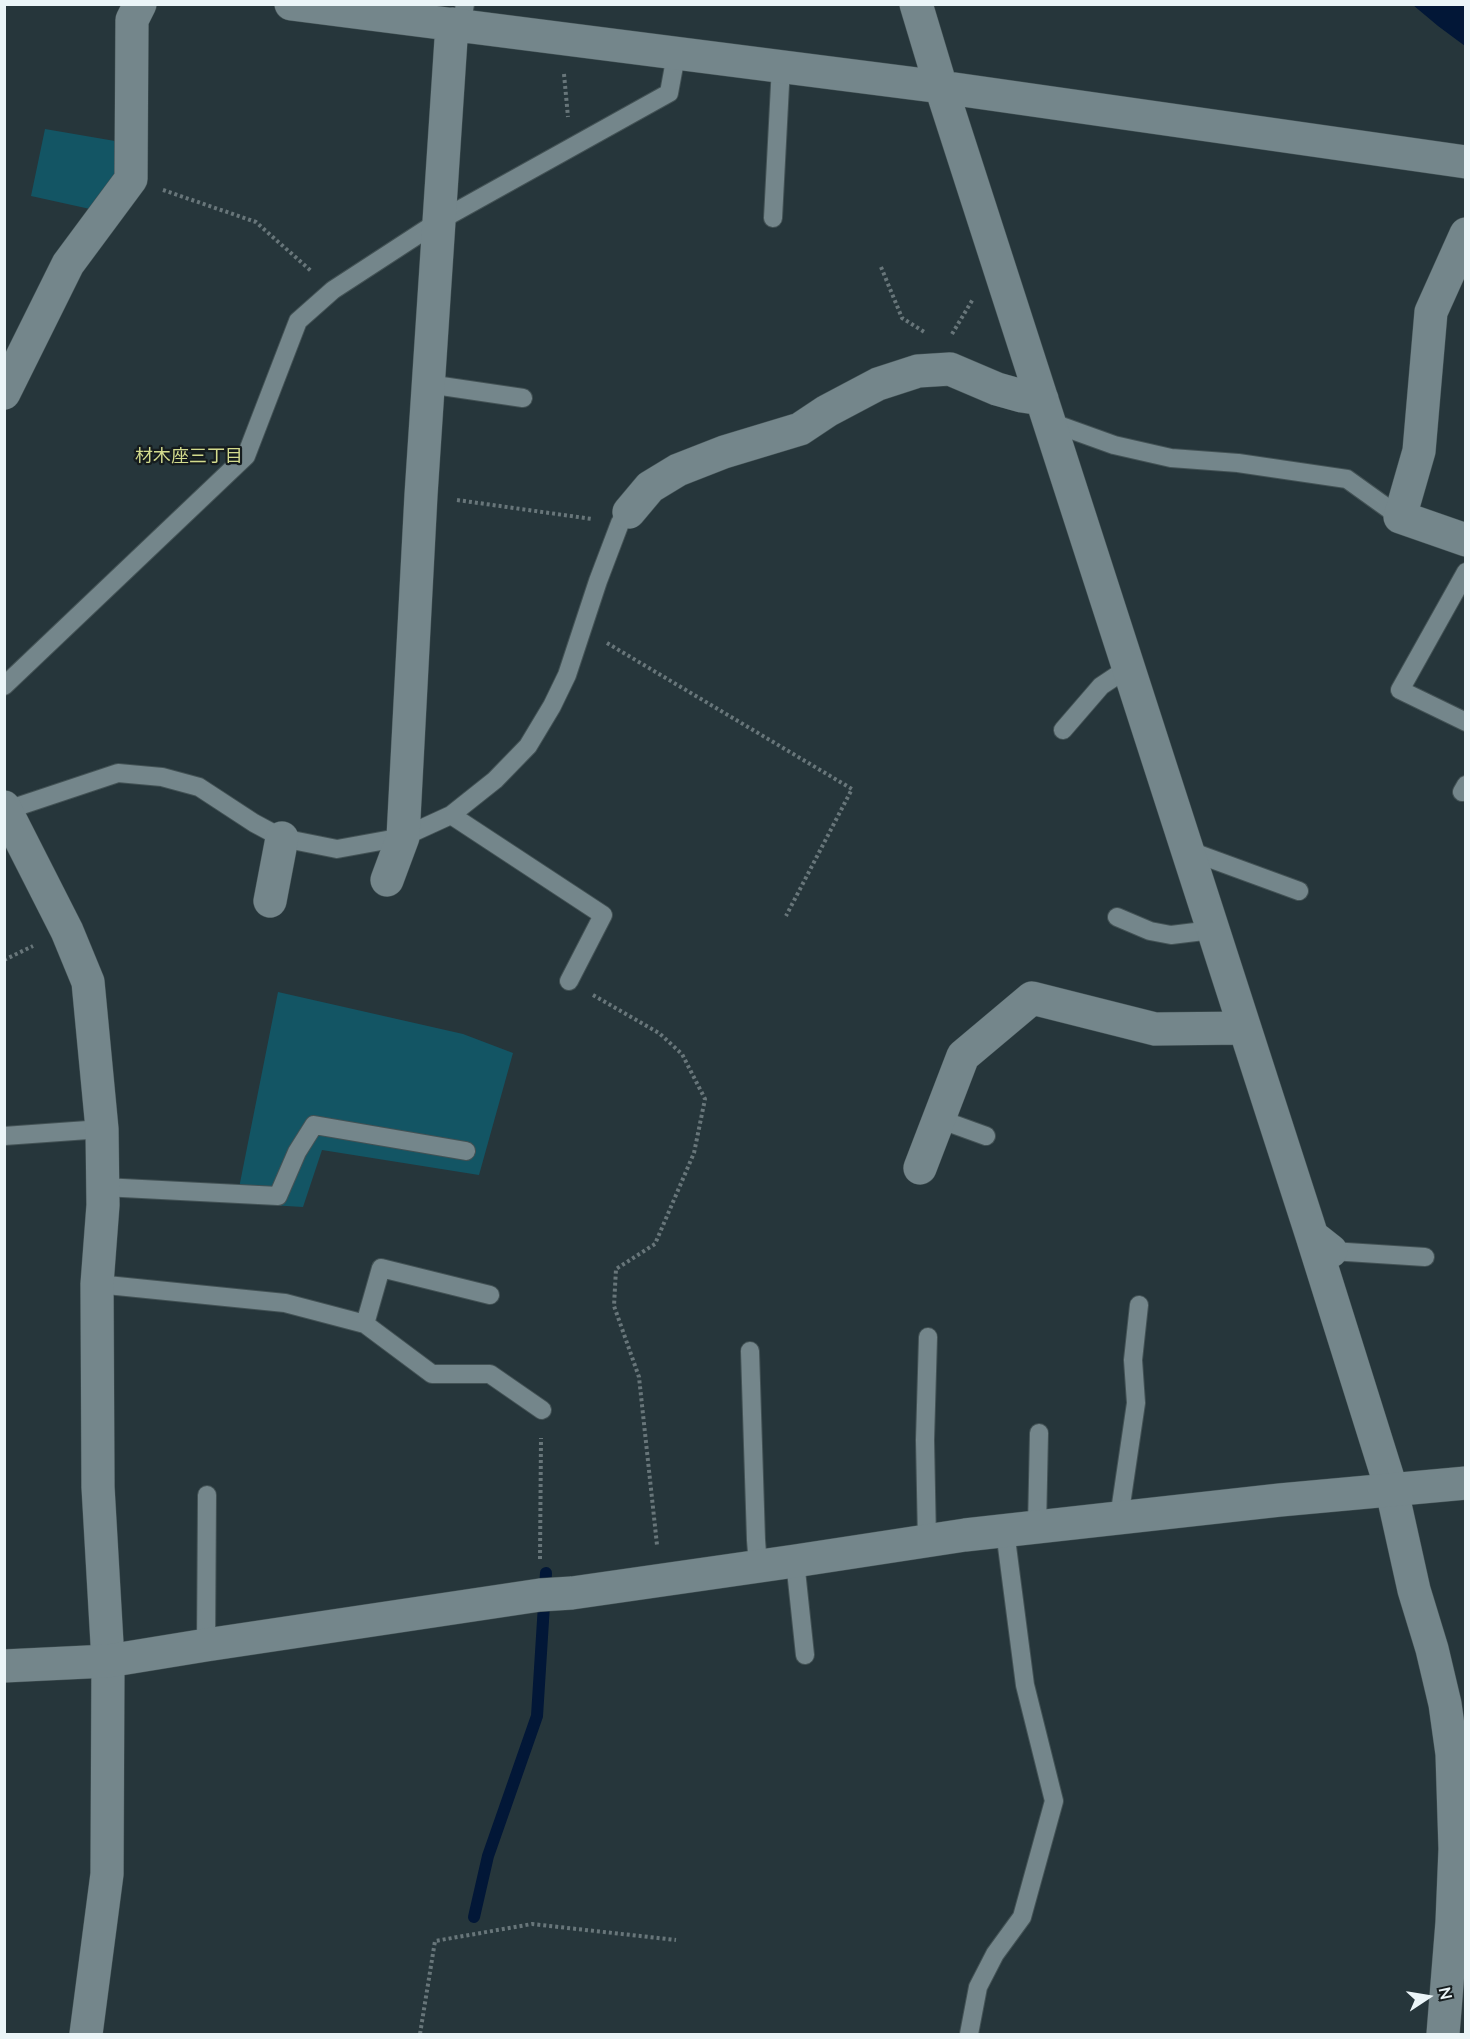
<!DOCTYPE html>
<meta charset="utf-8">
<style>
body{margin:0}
#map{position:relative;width:1470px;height:2039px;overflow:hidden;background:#26363b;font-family:Lato,sans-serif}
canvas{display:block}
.frame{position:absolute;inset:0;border:6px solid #ebf5f8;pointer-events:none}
.north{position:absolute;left:1398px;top:1967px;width:60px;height:60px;-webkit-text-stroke:4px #151c1e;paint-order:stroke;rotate:78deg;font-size:16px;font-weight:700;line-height:24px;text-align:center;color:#ebf5f8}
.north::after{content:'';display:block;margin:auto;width:21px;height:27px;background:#ebf5f8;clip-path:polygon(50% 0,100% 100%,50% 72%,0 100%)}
</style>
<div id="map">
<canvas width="1470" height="2039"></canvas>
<div class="frame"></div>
<div class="north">N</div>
</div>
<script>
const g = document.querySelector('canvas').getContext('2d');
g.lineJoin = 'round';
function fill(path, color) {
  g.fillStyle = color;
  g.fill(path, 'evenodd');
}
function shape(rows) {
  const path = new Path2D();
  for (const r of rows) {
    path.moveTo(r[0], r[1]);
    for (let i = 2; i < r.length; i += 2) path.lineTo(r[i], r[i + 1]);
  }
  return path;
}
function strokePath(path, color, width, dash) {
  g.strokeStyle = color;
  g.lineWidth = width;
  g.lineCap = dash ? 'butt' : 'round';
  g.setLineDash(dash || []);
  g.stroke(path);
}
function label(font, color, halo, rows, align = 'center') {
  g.font = font + ' Lato,"Noto Sans JP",sans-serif';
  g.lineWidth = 4.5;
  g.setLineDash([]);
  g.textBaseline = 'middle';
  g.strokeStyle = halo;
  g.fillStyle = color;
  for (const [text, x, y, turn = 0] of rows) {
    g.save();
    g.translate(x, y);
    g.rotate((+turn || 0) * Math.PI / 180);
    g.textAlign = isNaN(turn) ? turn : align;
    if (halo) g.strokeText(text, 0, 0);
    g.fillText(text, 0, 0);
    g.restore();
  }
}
const green = shape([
 [45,129,115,141,116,175,90,209,31,196],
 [278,992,463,1034,513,1053,479,1175,322,1150,303,1207,236,1203]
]);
const water = shape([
 [1413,5,1465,5,1465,46,1438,26]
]);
const stream = shape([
 [474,1917,488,1856,537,1716,546,1573]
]);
const path = shape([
 [564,74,568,117],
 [163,190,256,222,311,271],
 [881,267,902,318,926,333],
 [952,334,973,299],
 [457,500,592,519],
 [607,643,852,789,786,916],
 [4,960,33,946],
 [593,995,659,1033,682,1054,705,1099,694,1153,655,1244,616,1269,614,1306,639,1377,657,1545],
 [540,1559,541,1438],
 [420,2034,435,1941,532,1924,676,1940]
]);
const service = shape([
 [461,26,465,4],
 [773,218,781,66],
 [428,384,523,398],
 [1050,422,1114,445,1171,458,1238,463,1347,479,1400,517],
 [1466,572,1400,690,1466,722],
 [4,686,246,456,298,321,333,290,439,221,669,93,676,55],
 [1063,730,1101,686,1128,668],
 [1462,792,1466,785],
 [7,810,118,773,162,777,199,787,254,823,282,838,337,849,403,837,451,815,495,780,528,746,552,706,567,675,598,581,620,523,629,512],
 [451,815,603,915,569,981],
 [1187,850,1299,891],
 [1117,917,1150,931,1171,935,1212,930],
 [939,1119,986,1136],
 [4,1136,102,1129],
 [103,1187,278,1196,297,1152,314,1125,466,1151],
 [1331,1251,1425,1257],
 [97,1284,285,1303,365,1324,432,1374,490,1374,542,1410],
 [365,1324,381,1268,490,1295],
 [750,1351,756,1540,758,1566],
 [1119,1518,1136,1403,1133,1360,1139,1305],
 [1037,1527,1039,1433],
 [927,1541,925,1440,928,1337],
 [795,1561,805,1655],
 [206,1645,207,1495],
 [969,2034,978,1987,995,1954,1022,1917,1054,1801,1025,1685,1005,1531]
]);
const minor = shape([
 [291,4,941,87,1466,162],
 [916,4,941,87,1312,1236],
 [1466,234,1431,312,1419,451,1400,517,1466,540],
 [4,393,68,264,131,179,132,20,140,4],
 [629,512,650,487,678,470,724,452,800,429,827,411,878,384,918,371,950,369,997,389,1022,396,1042,399],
 [4,807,67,931,88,982,102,1129,103,1205,97,1284,98,1487,108,1661,107,1874,86,2034],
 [387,880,403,837,421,495,452,24],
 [270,901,282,838],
 [920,1168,963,1056,1032,998,1155,1029,1244,1028],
 [1331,1251,1312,1236,1392,1491,1414,1590,1432,1649,1445,1704,1452,1754,1455,1849,1452,1922,1443,2034]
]);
const tertiary = shape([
 [4,1666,108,1661,206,1645,540,1595,572,1593,795,1561,965,1535,1280,1500,1466,1483]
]);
const neighbourhoodNames = [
 ["材木座三丁目",189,456]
];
fill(green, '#135564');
fill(water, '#021737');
strokePath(stream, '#021737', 12);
strokePath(service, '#435255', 20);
strokePath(minor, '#435255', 34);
strokePath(tertiary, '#435255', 34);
strokePath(path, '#68767a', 4, [3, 3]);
strokePath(service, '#74868b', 18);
strokePath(minor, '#74868b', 33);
strokePath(tertiary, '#74868b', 33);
label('18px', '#d3db8d', '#151c1e', neighbourhoodNames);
</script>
